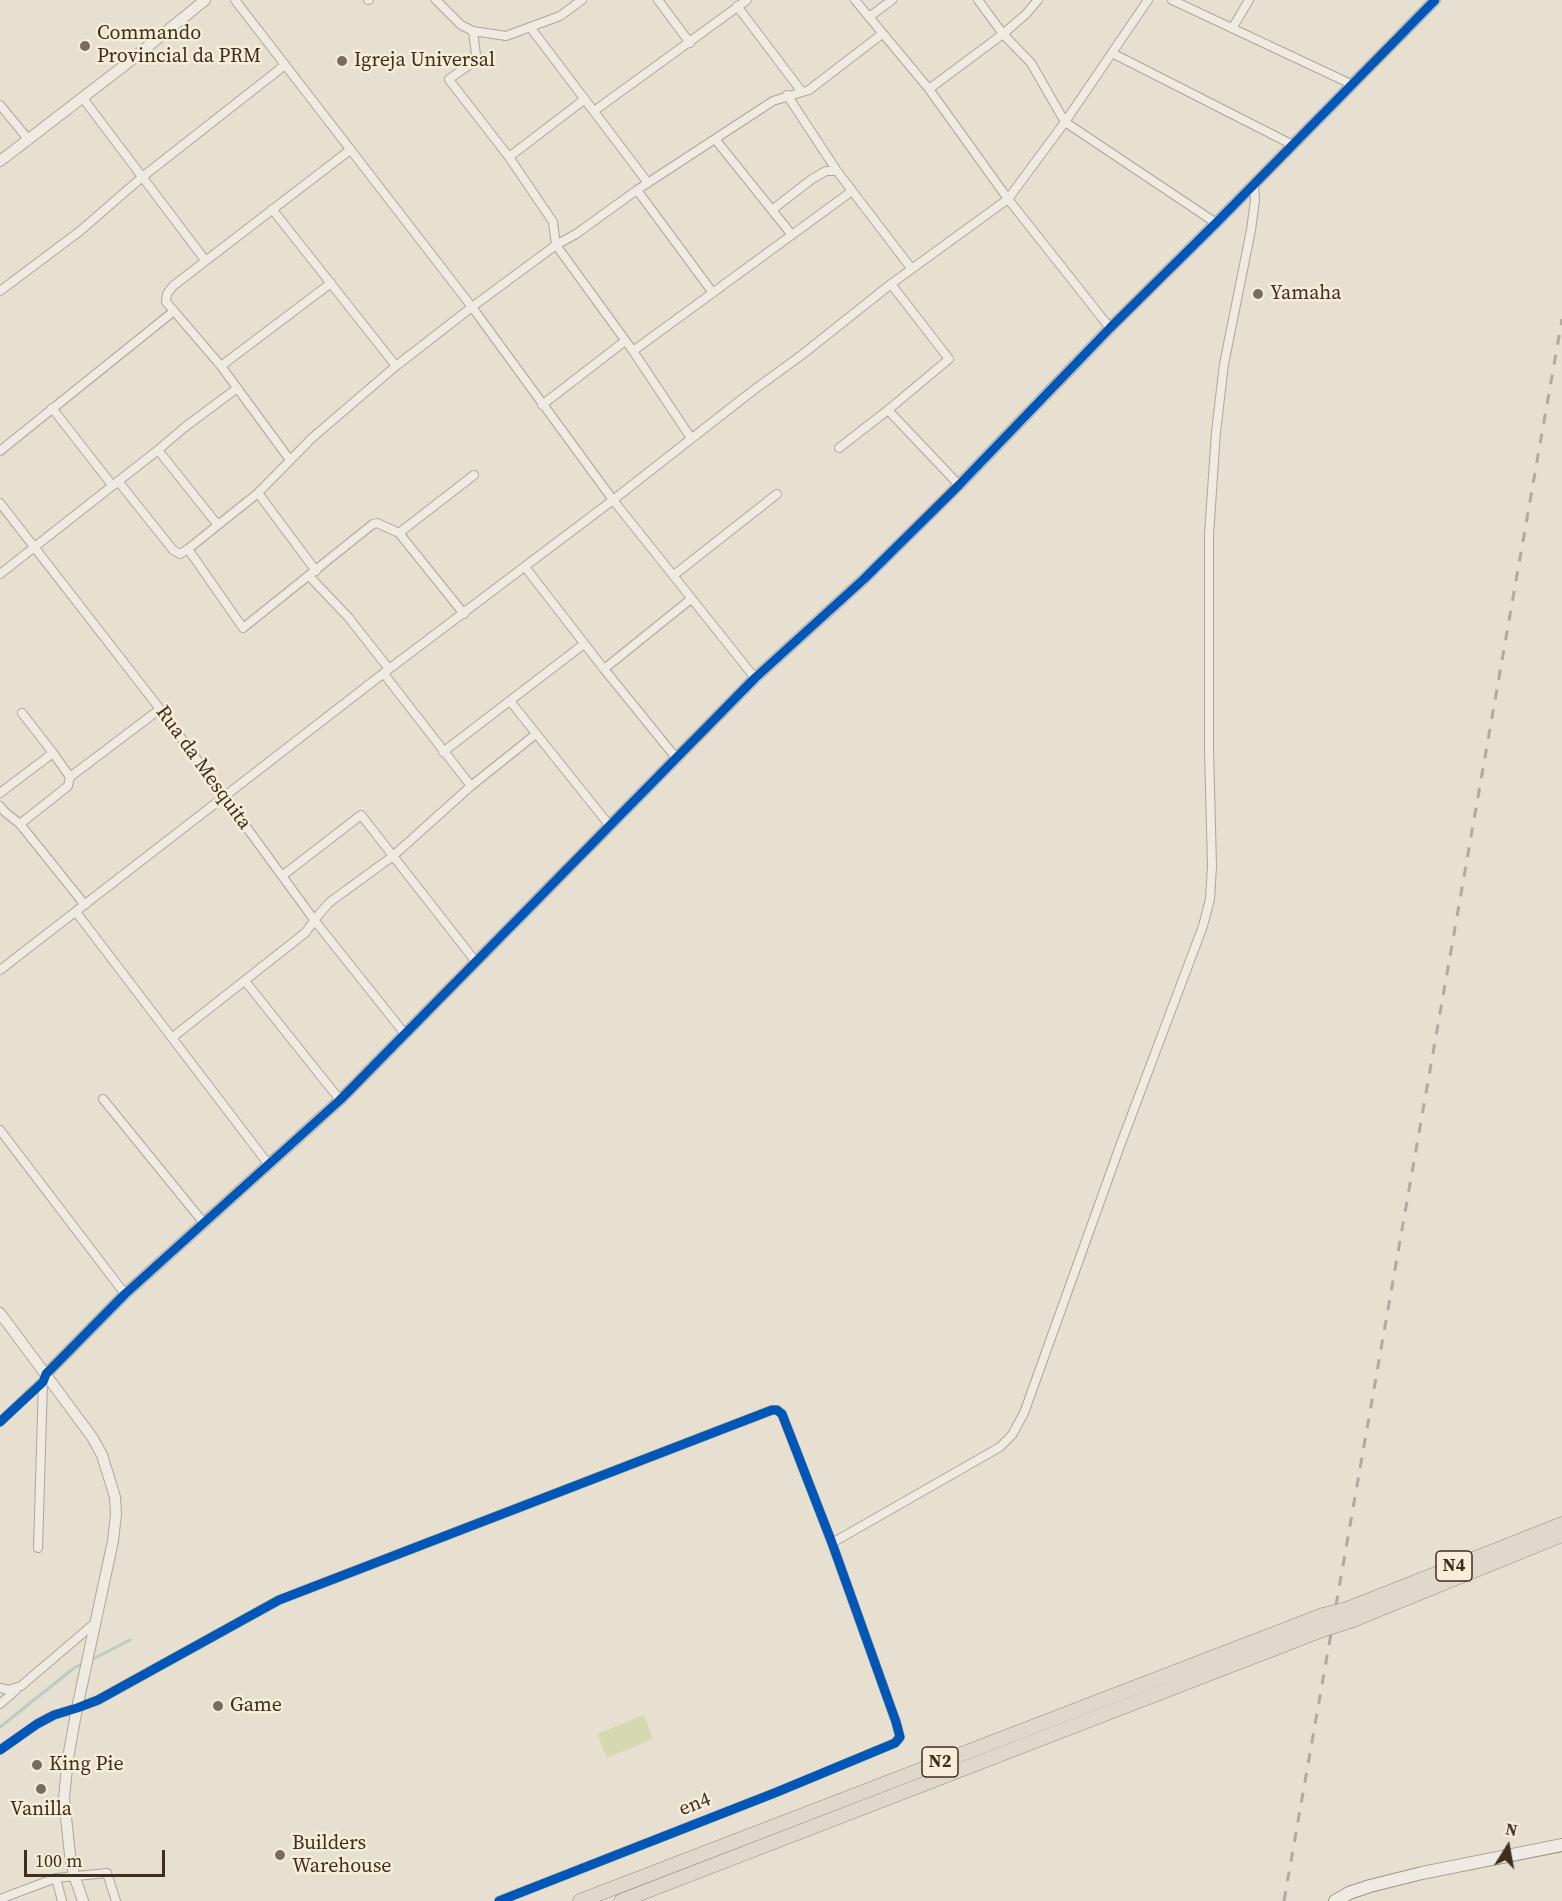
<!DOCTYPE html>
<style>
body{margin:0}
#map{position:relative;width:1562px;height:1901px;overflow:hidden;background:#e7e0d1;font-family:"Source Serif 4",serif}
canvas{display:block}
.north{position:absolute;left:1478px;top:1817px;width:60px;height:60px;-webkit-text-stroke:4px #f7eed8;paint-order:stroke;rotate:11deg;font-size:16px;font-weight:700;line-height:24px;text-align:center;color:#3d2e20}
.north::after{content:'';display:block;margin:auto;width:21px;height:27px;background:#3d2e20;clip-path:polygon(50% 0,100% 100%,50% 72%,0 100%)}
.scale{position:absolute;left:24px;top:1850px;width:141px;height:27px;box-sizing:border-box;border:3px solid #3d2e20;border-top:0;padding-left:8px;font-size:18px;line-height:21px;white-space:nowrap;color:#3d2e20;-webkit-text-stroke:4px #f7eed8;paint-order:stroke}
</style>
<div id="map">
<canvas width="1562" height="1901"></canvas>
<div class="north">N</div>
<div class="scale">100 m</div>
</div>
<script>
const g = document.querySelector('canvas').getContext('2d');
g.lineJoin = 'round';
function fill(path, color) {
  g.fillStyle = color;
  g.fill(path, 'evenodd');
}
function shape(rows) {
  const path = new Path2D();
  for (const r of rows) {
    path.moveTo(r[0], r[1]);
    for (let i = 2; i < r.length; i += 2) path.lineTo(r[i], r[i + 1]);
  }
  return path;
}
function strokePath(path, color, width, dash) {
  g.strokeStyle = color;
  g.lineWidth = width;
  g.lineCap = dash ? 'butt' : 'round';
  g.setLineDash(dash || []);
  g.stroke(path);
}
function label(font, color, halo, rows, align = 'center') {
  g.font = font + ' "Source Serif 4",serif';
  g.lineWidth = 5;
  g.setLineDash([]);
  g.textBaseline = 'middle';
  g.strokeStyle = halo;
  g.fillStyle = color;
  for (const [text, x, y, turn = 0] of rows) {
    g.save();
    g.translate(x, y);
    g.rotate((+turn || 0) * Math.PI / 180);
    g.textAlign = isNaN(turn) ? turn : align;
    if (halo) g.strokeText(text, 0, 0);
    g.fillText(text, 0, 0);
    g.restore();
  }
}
const green = shape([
 [644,1715,653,1739,607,1758,597,1734]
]);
const stream = shape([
 [91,1660,130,1640],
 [0,1727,74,1668,82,1664]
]);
const minor = shape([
 [235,0,472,307,613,500,755,678],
 [368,0,369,0],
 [436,0,461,25,473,31],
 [582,0,560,16,506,36,473,31,476,55,475,61,449,79,450,81,509,157,553,222,556,245,633,351,691,438],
 [658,0,690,43],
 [855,0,929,89,1008,199,1110,328],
 [978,0,1003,34,1031,63,1065,122,1216,223],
 [1172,0,1351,84],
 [737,6,802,92],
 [869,17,892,0],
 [530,27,648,183],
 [1233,27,1249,0],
 [1112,53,1291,144],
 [929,89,1003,34,1026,14,1038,0],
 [787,95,837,171,911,268],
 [82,97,205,260],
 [0,105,28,139],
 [594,111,747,0],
 [715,139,792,235],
 [509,157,585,99],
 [637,190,713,293],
 [272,209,396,366],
 [772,210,812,179,826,171,837,171],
 [0,291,80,231,141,178,285,65],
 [174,311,221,366,290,460],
 [633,351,852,191],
 [221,366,331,283],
 [542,405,625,341],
 [52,408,112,485],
 [888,410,959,485],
 [839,448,888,410,949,359,891,284],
 [158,450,217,524],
 [0,451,174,311,166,302,167,294,173,286,350,150],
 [118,481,173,550,180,554,188,549,258,493,312,438,396,366,472,307,556,245,576,234,637,190,773,101,809,90,882,34],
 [258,493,316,571],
 [0,503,160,709,315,921,405,1034],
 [399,533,474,475],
 [188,549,243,628,373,524,377,523,399,533,464,614],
 [525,567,604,669,677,759],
 [0,574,158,450,185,427,236,389],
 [674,575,777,494],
 [310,577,349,618,389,669],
 [604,669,691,599],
 [384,674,471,786],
 [510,701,610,826],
 [22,713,53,753],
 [443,752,584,644],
 [0,793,53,753,70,777],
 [0,806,5,812,20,824,85,905],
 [20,824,68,786,70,777,160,709],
 [282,876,361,815,476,962],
 [76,912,269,1165],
 [0,970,389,669,613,500,751,392,803,354,891,284,1008,199,1065,122,1148,0],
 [245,981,340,1100],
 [173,1037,305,933,320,913,330,902,393,856,471,786,536,734],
 [103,1099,203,1222],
 [0,1130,125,1294],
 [0,1422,43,1381],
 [832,1543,1000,1447,1012,1435,1024,1413,1120,1146,1203,926,1210,899,1212,866,1209,749,1209,535,1216,432,1224,364,1251,230,1255,200,1254,185],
 [38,1548,43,1382],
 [0,1688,9,1690,21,1686,96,1622],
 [0,1704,16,1690],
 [0,1750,37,1724,54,1715,77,1708,98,1700,279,1600,772,1410,777,1410,782,1414,832,1543,896,1722,900,1737,895,1743,777,1792,499,1901],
 [56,1878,62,1901],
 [0,1899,56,1878,107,1873,116,1901]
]);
const tertiary = shape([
 [0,161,125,65,205,0],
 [0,1313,92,1437,102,1455,115,1497,116,1514,113,1541,77,1708,68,1758,64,1798,70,1855,74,1875,83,1901],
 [46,1374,125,1294,340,1100,755,678,864,579,959,485,1110,328,1216,223,1435,0]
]);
const secondary = shape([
 [1335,1901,1349,1893,1370,1886,1422,1873,1562,1845]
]);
const trunk = shape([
 [1347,1609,1562,1524],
 [1353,1620,1562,1535],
 [580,1901,1323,1615],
 [621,1901,1325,1629]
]);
const rail = shape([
 [1284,1901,1562,319]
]);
const trunkBridge = shape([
 [1323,1615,1347,1609],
 [1325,1629,1353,1620]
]);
const cycleway = shape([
 [0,1422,43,1382,46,1374,125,1294,340,1100,755,678,864,579,959,485,1110,328,1216,223,1435,0],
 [0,1750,37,1724,54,1715,77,1708,98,1700,279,1600,772,1410,777,1410,782,1414,832,1543,896,1722,900,1737,895,1743,777,1792,499,1901]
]);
const markers = [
 [85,46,6,"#786c5e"],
 [342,61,6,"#786c5e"],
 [1258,294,6,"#786c5e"],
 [218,1706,6,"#786c5e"],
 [37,1765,6,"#786c5e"],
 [41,1789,6,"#786c5e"],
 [280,1855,6,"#786c5e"]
];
const shields = [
 [1454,1566,36],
 [940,1762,36]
];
const shieldNames = [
 ["N4",1454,1566],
 ["N2",940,1762]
];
const poiNames = [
 ["Commando",97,34],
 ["Provincial da PRM",97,57],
 ["Igreja Universal",354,61],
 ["Yamaha",1270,294],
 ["Game",230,1706],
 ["King Pie",49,1765],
 ["Vanilla",41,1810,"center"],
 ["Builders",292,1844],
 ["Warehouse",292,1867]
];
const streetNames = [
 ["Rua da Mesquita",203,768,54],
 ["en4",695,1805,-21]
];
fill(green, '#d6d7b3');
strokePath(stream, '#bcccc2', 3);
strokePath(minor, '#ada599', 10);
strokePath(tertiary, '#ada599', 12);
strokePath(secondary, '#9c958a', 14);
strokePath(trunk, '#928b80', 15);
strokePath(minor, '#efebe3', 8);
strokePath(tertiary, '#efebe3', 10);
strokePath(secondary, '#efebe3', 12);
strokePath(trunk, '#e0d9cb', 14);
strokePath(rail, '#afaaa2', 3, [10, 10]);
strokePath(trunkBridge, '#928b80', 15, []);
strokePath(trunkBridge, '#e0d9cb', 14);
strokePath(cycleway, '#0057b8', 9);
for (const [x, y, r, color] of markers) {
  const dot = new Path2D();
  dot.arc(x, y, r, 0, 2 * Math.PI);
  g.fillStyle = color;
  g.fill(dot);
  strokePath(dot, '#f7eed8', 2);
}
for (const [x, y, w] of shields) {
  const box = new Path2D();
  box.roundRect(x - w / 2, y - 15, w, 30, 4.5);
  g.fillStyle = '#f7eed8';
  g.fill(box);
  strokePath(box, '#3d2e20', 1.5);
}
label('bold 18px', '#3d2e20', null, shieldNames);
label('20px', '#3d2e20', '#f7eed8', poiNames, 'left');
label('20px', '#3d2e20', '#f7eed8', streetNames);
</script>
